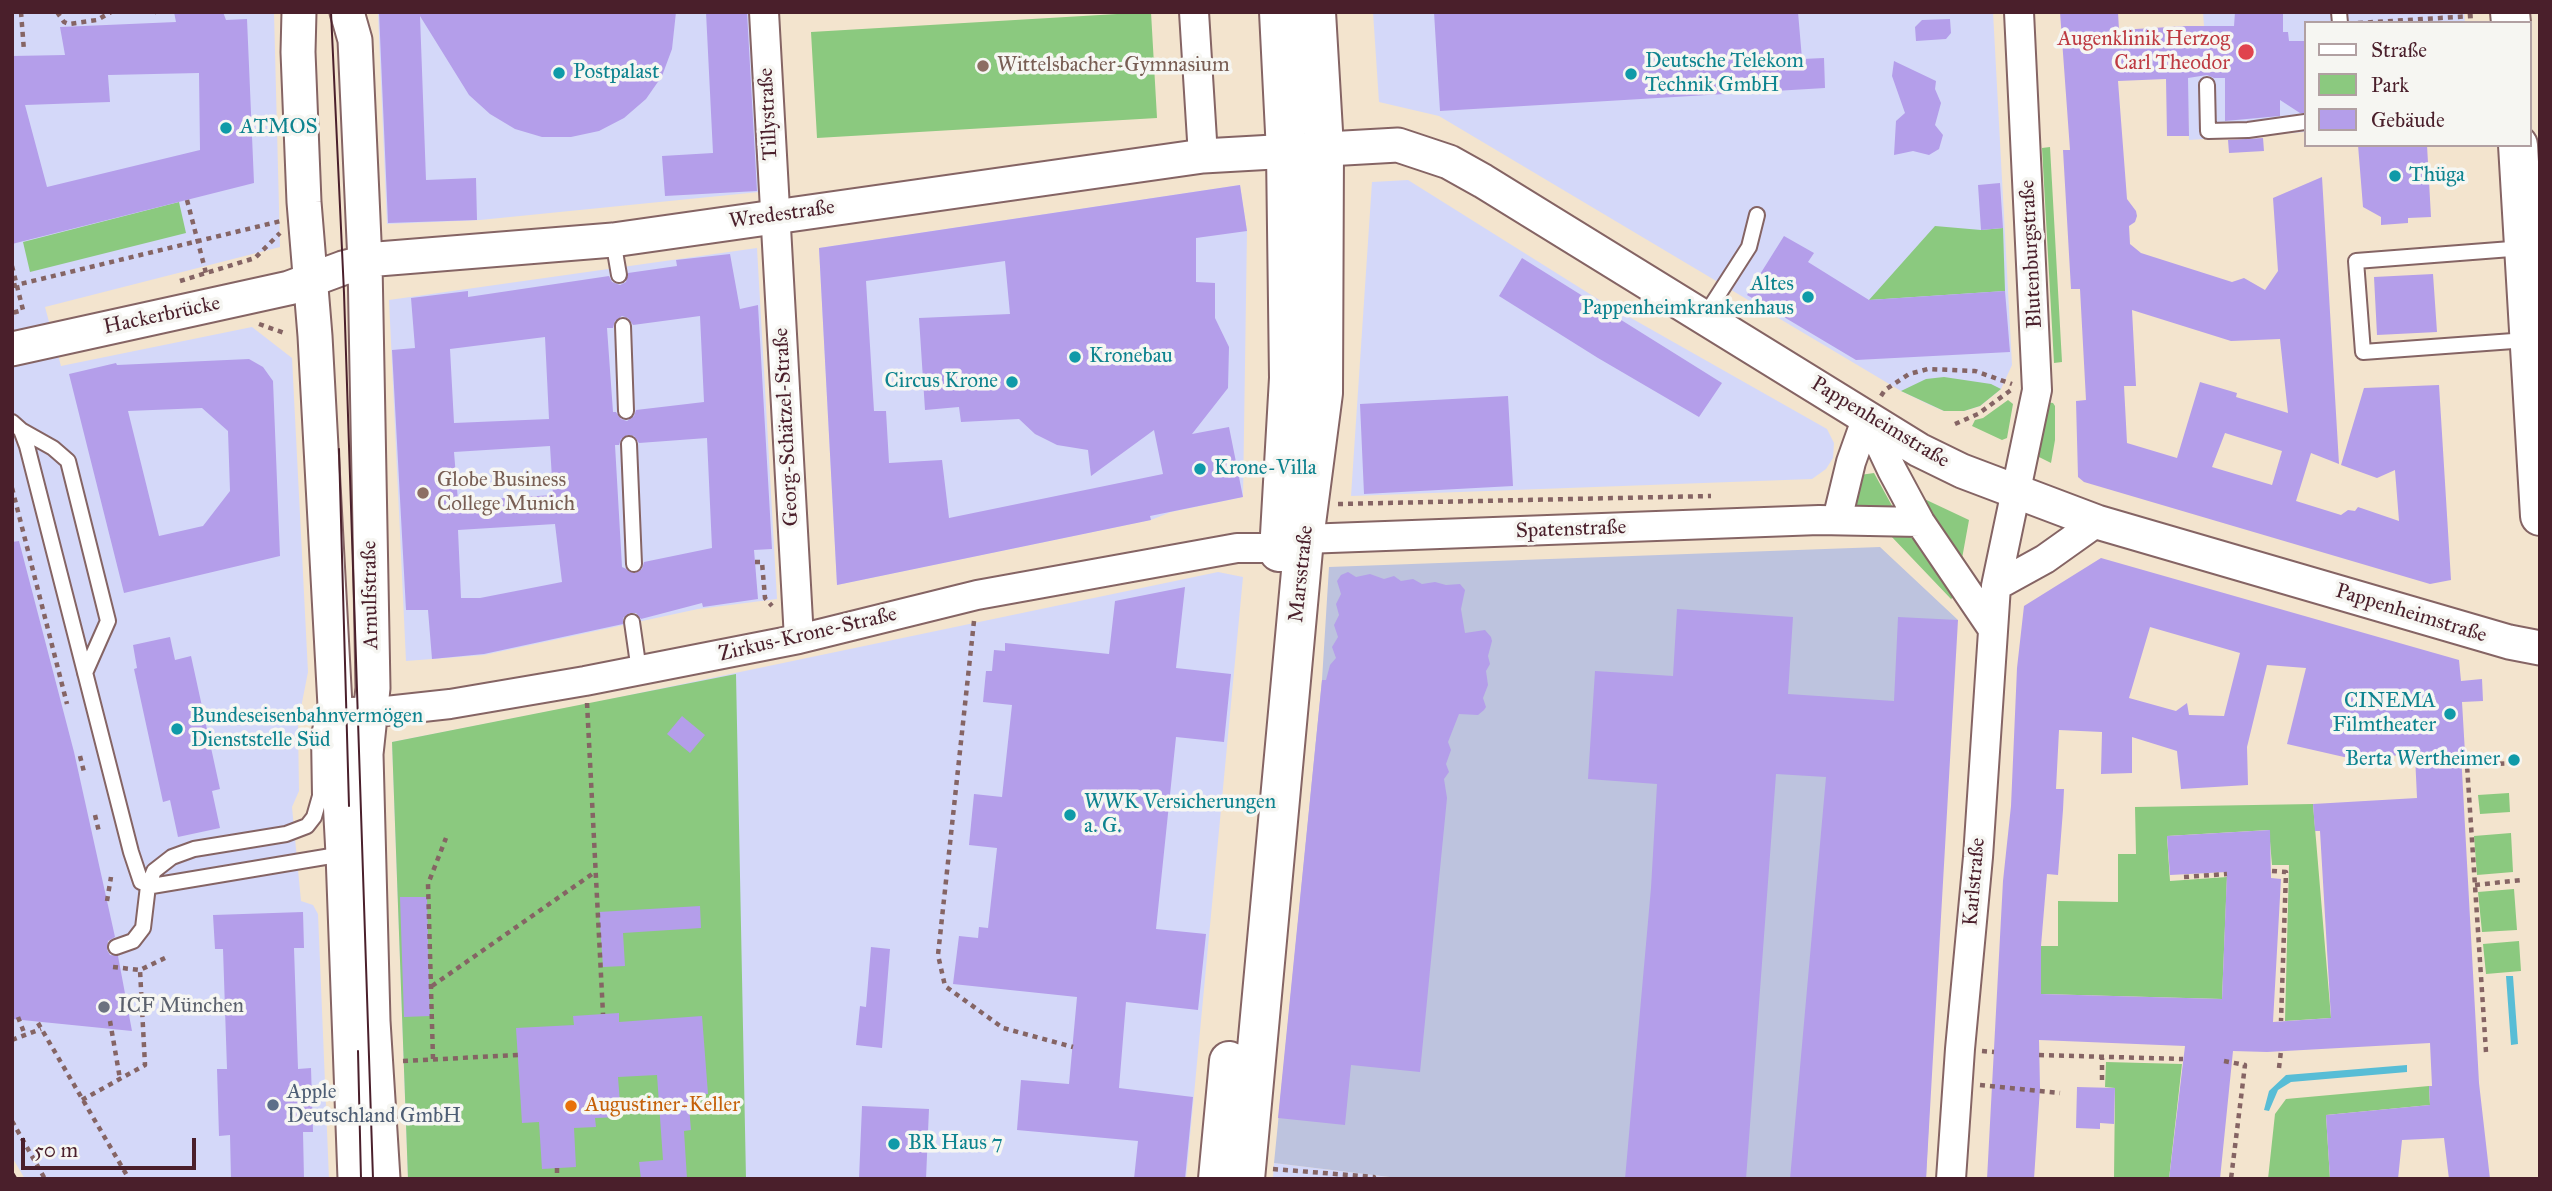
<!DOCTYPE html>
<meta charset="utf-8">
<style>
body{margin:0}
#map{position:relative;width:2552px;height:1191px;overflow:hidden;background:#f3e4ce;font-family:"IM FELL Great Primer",serif}
canvas{display:block}
.frame{position:absolute;inset:0;border:14px solid #4a1f2b;pointer-events:none}
.legend{position:absolute;left:2304px;top:21px;width:228px;height:126px;box-sizing:border-box;background:#f6f6f2;border:2px solid #b1a0a2;margin:0;padding:9px 12px;list-style:none;font-size:21px;color:#4a1f2b}
.legend li{display:flex;align-items:center;gap:14px;height:35px}
.legend b{width:35px;border:2px solid #b1a0a2}
.scale{position:absolute;left:21px;top:1138px;width:175px;height:32px;box-sizing:border-box;border:4px solid #4a1f2b;border-top:0;padding-left:9px;font-size:21px;line-height:24px;white-space:nowrap;color:#4a1f2b;-webkit-text-stroke:5px #f6f6f2;paint-order:stroke}
</style>
<div id="map">
<canvas width="2552" height="1191"></canvas>
<div class="frame"></div>
<ul class="legend">
<li><b style="height:9px;background:#fff"></b>Straße</li>
<li><b style="height:19px;background:#8bc97f"></b>Park</li>
<li><b style="height:19px;background:#b49eea"></b>Gebäude</li>
</ul>
<div class="scale">50 m</div>
</div>
<script>
const g = document.querySelector('canvas').getContext('2d');
g.lineJoin = 'round';
function fill(path, color) {
  g.fillStyle = color;
  g.fill(path, 'evenodd');
}
function shape(rows) {
  const path = new Path2D();
  for (const r of rows) {
    path.moveTo(r[0], r[1]);
    for (let i = 2; i < r.length; i += 2) path.lineTo(r[i], r[i + 1]);
  }
  return path;
}
function strokePath(path, color, width, dash) {
  g.strokeStyle = color;
  g.lineWidth = width;
  g.lineCap = dash ? 'butt' : 'round';
  g.setLineDash(dash || []);
  g.stroke(path);
}
function label(font, color, halo, rows, align = 'center') {
  g.font = font + ' "IM FELL Great Primer",serif';
  g.lineWidth = 7;
  g.setLineDash([]);
  g.textBaseline = 'middle';
  g.strokeStyle = halo;
  g.fillStyle = color;
  for (const [text, x, y, turn = 0] of rows) {
    g.save();
    g.translate(x, y);
    g.rotate((+turn || 0) * Math.PI / 180);
    g.textAlign = isNaN(turn) ? turn : align;
    if (halo) g.strokeText(text, 0, 0);
    g.fillText(text, 0, 0);
    g.restore();
  }
}
const built = shape([
 [12,12,274,12,280,247,45,307,61,366,252,327,292,358,308,672,298,723,299,791,292,807,301,901,313,905,318,914,329,1179,25,1179,12,1157],
 [378,12,749,12,759,192,480,220,387,224],
 [1373,12,1993,12,2012,365,2001,389,1980,406,1964,411,1944,411,1930,405,1901,391,1439,116,1379,102],
 [2203,12,2464,12,2465,23,2305,23,2305,132,2189,140,2186,26,2204,26],
 [1408,180,1601,301,1827,429,1834,443,1833,458,1826,469,1812,479,1351,496,1372,182],
 [1240,185,1247,231,1243,497,1171,512,1151,520,837,585,819,248],
 [757,248,777,599,698,609,484,655,406,661,389,300],
 [1218,572,1243,577,1186,1179,408,1179,392,742,587,704],
 [1274,1163,1406,1179,1273,1179]
]);
const industrial = shape([
 [1880,547,1958,620,1952,636,1926,1179,1406,1179,1274,1163,1322,680,1329,567]
]);
const green = shape([
 [1151,12,1157,118,817,138,811,32],
 [2050,147,2062,362,2054,363,2042,148],
 [179,202,186,233,30,272,23,242],
 [1935,226,1981,230,2003,228,2005,291,1869,300],
 [1944,377,1991,384,2001,389,1980,406,1964,411,1944,411,1901,391,1926,379],
 [2008,400,2013,404,2007,438,2002,440,1972,426,1975,420,1983,418],
 [2045,402,2053,403,2055,406,2055,440,2051,463,2037,456],
 [1874,473,1896,513,1850,515,1860,475],
 [1918,496,1969,520,1961,564],
 [1890,535,1907,536,1918,540,1957,594,1951,599],
 [736,674,746,1179,408,1179,392,742],
 [2509,793,2510,812,2480,814,2478,795],
 [2313,804,2331,1018,2285,1021,2289,865,2272,865,2269,830,2167,836,2170,881,2227,877,2222,999,2041,994,2041,946,2058,946,2058,901,2118,902,2118,854,2136,854,2135,807],
 [2511,833,2513,872,2477,875,2474,836],
 [2514,889,2517,930,2482,932,2478,892],
 [2519,941,2521,971,2486,974,2483,944],
 [2106,1062,2182,1064,2169,1179,2114,1179,2115,1088,2105,1087],
 [2429,1086,2430,1105,2326,1115,2330,1179,2268,1179,2275,1114,2286,1099]
]);
const water = shape([
 [2506,976,2513,976,2518,1044,2511,1045],
 [2407,1065,2407,1072,2291,1082,2278,1090,2269,1111,2264,1110,2269,1091,2286,1075]
]);
const building = shape([
 [174,12,223,12,226,20,247,19,254,183,12,244,12,56,65,55,60,27,176,22],
 [199,73,200,150,47,187,25,105,110,102,108,75],
 [379,12,676,12,672,49,662,76,646,99,624,118,599,131,571,137,542,137,515,129,490,114,469,95,420,16,426,180,476,178,477,220,388,223],
 [706,12,747,12,757,191,665,196,662,156,713,153],
 [1434,12,1798,12,1802,59,1824,58,1825,88,1440,111],
 [2060,12,2118,12,2119,30,2186,26,2234,26,2235,12,2283,12,2283,32,2288,32,2289,41,2305,41,2305,113,2300,113,2280,100,2280,116,2225,121,2225,78,2214,78,2207,75,2188,78,2189,136,2167,136,2166,79,2118,81,2127,199,2136,211,2137,216,2135,222,2129,226,2130,244,2141,253,2232,282,2244,278,2265,290,2278,271,2273,198,2322,177,2339,464,2311,453,2296,501,2341,515,2348,510,2355,511,2358,507,2399,521,2395,470,2377,478,2341,465,2364,388,2439,385,2451,580,2430,584,2084,482,2078,477,2076,401,2086,400,2080,289,2071,289,2063,150,2070,150],
 [2132,310,2231,341,2280,339,2288,413,2236,397,2237,393,2200,382,2177,458,2127,443,2124,386,2136,386],
 [2225,433,2282,451,2272,485,2212,467],
 [1950,19,1951,33,1946,39,1916,41,1915,27,1922,20],
 [1894,61,1936,81,1935,89,1941,103,1935,125,1943,135,1939,149,1929,155,1913,151,1894,155,1896,121,1905,113,1892,76],
 [2263,138,2264,151,2229,153,2228,140],
 [2358,145,2427,145,2431,217,2408,218,2408,223,2381,225,2381,217,2363,207],
 [2000,183,2003,228,1981,230,1978,185],
 [1240,185,1247,231,1196,238,1196,282,1215,283,1215,318,1229,347,1228,388,1192,434,1229,427,1243,497,1150,516,1151,520,837,585,819,248],
 [1005,261,1010,314,919,318,925,410,959,407,961,422,1019,419,1035,434,1057,445,1088,450,1091,476,1154,430,1163,474,949,518,942,460,889,463,886,411,874,411,866,281],
 [1784,236,1814,253,1808,262,1869,300,2005,291,2010,352,1856,360,1747,295],
 [730,254,740,309,758,305,772,549,754,550,758,599,703,607,702,603,641,619,636,613,630,613,623,618,623,624,484,654,432,659,428,610,406,610,392,350,415,348,411,298,468,291,468,297,609,276,612,282,620,285,626,282,628,273,677,266,676,260],
 [622,316,628,318,633,325,700,316,704,402,636,410,634,416,627,421,621,419,616,412,613,412,607,328,613,328,615,321],
 [545,337,549,419,454,423,450,349],
 [628,435,634,436,639,443,707,438,712,548,644,562,642,569,635,573,622,567,615,445,619,445,621,439],
 [550,446,553,495,458,501,454,452],
 [555,524,562,582,480,598,461,598,458,530],
 [1522,258,1722,383,1699,417,1598,358,1499,296],
 [2433,274,2437,332,2377,335,2374,277],
 [249,359,263,367,273,381,280,556,124,593,69,374,116,363,117,365],
 [202,408,228,431,230,491,203,526,159,536,128,411],
 [1508,396,1513,486,1364,494,1360,404],
 [19,541,74,752,115,937,108,941,107,950,110,955,118,956,132,1031,12,1019,12,542],
 [2101,558,2459,660,2461,681,2482,679,2483,701,2462,702,2465,753,2461,753,2479,1083,2490,1179,2449,1179,2444,1138,2402,1140,2398,1179,2330,1179,2326,1115,2430,1105,2429,1086,2432,1086,2430,1043,2267,1052,2233,1051,2220,1179,2169,1179,2185,1046,2039,1040,2040,1088,2034,1179,1987,1179,2003,881,2011,806,2017,668,2024,606],
 [2150,627,2240,653,2224,716,2189,715,2187,703,2176,711,2129,698],
 [2267,665,2306,668,2287,744,2344,757,2415,755,2417,798,2313,804,2315,831,2320,831,2331,1018,2273,1022,2281,879,2271,878,2270,830,2167,836,2170,875,2227,872,2222,999,2041,994,2041,946,2047,874,2058,875,2063,810,2064,789,2056,789,2059,730,2102,732,2101,774,2132,773,2132,737,2177,751,2181,789,2248,785,2247,747],
 [1348,572,1356,577,1370,574,1384,579,1394,576,1401,581,1413,579,1422,584,1435,582,1446,585,1460,584,1465,590,1461,609,1465,633,1485,630,1491,637,1492,641,1488,656,1490,664,1486,671,1488,685,1483,698,1486,707,1484,710,1478,715,1459,714,1448,742,1451,750,1446,764,1449,772,1444,779,1447,798,1420,1072,1351,1065,1345,1125,1278,1118,1322,680,1326,680,1330,665,1336,658,1332,647,1338,637,1334,625,1339,615,1336,604,1341,594,1337,581,1341,575],
 [1185,587,1176,668,1231,674,1224,742,1176,737,1156,929,1206,934,1198,1010,1126,1002,1119,1088,1193,1097,1185,1179,1134,1179,1138,1141,1017,1130,1021,1080,1069,1084,1077,997,953,984,959,936,978,938,979,927,988,928,997,848,969,845,974,794,1002,797,1012,705,983,702,986,671,992,671,994,650,1005,651,1005,643,1109,654,1115,601],
 [1677,609,1793,617,1788,694,1894,701,1898,617,1958,620,1926,1179,1790,1179,1826,777,1776,774,1746,1179,1625,1179,1651,888,1657,784,1588,779,1595,671,1673,676],
 [170,637,175,660,191,656,220,789,212,791,220,828,178,837,170,800,163,802,134,669,137,668,133,645],
 [682,716,705,735,690,753,667,734],
 [400,897,427,897,430,1016,404,1017],
 [700,906,701,928,623,933,625,966,603,967,599,912],
 [303,912,304,948,294,948,298,1069,311,1068,313,1132,303,1132,304,1179,231,1179,230,1135,219,1136,217,1069,227,1069,223,949,215,949,213,915],
 [871,947,890,949,882,1048,856,1045,860,1006,866,1007],
 [619,1013,619,1022,702,1016,708,1094,688,1095,691,1130,684,1131,687,1179,641,1179,639,1162,663,1160,657,1075,618,1077,621,1117,595,1118,596,1127,574,1128,576,1167,542,1169,539,1122,522,1123,516,1028,574,1025,573,1016],
 [2077,1087,2115,1088,2114,1124,2100,1123,2100,1129,2076,1128],
 [862,1106,929,1109,926,1179,859,1179]
]);
const path = shape([
 [21,12,24,51],
 [57,12,64,22,69,24,97,20,111,12],
 [155,12,156,12],
 [2358,23,2473,16],
 [187,200,206,273],
 [12,266,23,310,12,313],
 [180,281,255,258,280,233],
 [12,286,281,221],
 [259,324,287,334],
 [1881,396,1885,390,1909,374,1928,369,1975,371,2012,384],
 [1955,424,1978,414,2011,390],
 [12,488,67,704],
 [1338,504,1711,496],
 [755,562,762,562,765,598,772,606],
 [974,621,938,955,945,986,1003,1028,1073,1047],
 [587,703,603,1014],
 [80,756,84,772],
 [95,815,99,832],
 [2272,871,2286,872,2281,1021],
 [2184,877,2227,874],
 [2475,885,2522,880],
 [107,901,111,877],
 [113,967,140,970],
 [432,986,595,872],
 [18,1017,25,1035],
 [110,1021,120,1079],
 [38,1023,129,1179],
 [12,1040,41,1029],
 [1982,1051,1994,1052],
 [2486,1052,2467,765,2518,763],
 [2039,1055,2183,1059],
 [433,1059,428,884,446,838],
 [403,1061,518,1055],
 [2224,1061,2245,1065,2231,1179],
 [2279,1068,2281,1051],
 [2102,1080,2102,1058],
 [1980,1085,2060,1093],
 [82,1100,145,1065,140,970,165,958],
 [12,1121,45,1179],
 [557,1168,557,1178],
 [1273,1169,1374,1177,1374,1179]
]);
const service = shape([
 [2339,12,2340,23],
 [2207,85,2208,131,2248,130,2305,122],
 [613,240,619,275],
 [2524,248,2356,261,2363,352,2527,340],
 [1704,317,1749,247,1757,215],
 [623,326,626,411],
 [12,422,21,430,53,448,68,461,108,621,85,673],
 [21,430,27,446,131,852,141,882,152,886,343,854],
 [629,444,634,564],
 [632,622,639,671],
 [116,947,133,941,143,928,148,886,154,871,172,857,194,849,286,834,307,826,314,817,320,796,319,734,324,714]
]);
const minor = shape([
 [764,12,799,639],
 [1194,12,1203,156],
 [1867,417,1892,470,1920,522,1992,628],
 [1837,520,1851,462,1867,417],
 [1304,539,1819,520,1920,522],
 [1996,586,2045,559,2097,522],
 [350,712,386,711,450,704,585,681,799,639,977,595,1237,548,1280,548],
 [1951,1179,1960,1049,1978,857,1996,586,2037,390,2019,12]
]);
const tertiary = shape([
 [299,12,298,52,304,202,315,336,343,854,355,1179],
 [347,12,355,40,365,263,373,688,366,754,373,1021,383,1179],
 [12,349,289,288,343,268,378,259,613,240,1203,156,1398,145,1449,162,1483,181,1919,450,1962,471,2097,522,2509,642,2540,648]
]);
const secondary = shape([
 [1279,12,1286,152,1289,378,1279,552],
 [2510,12,2511,23],
 [2518,145,2540,516],
 [1218,1179,1229,1061],
 [1245,1179,1304,539,1323,393,1324,148,1316,12]
]);
const tram = shape([
 [331,12,344,293,373,1179],
 [339,449,349,806],
 [358,1051,361,1179]
]);
const rail = shape([
 [12,1174,15,1179]
]);
const markers = [
 [2246,52,9,"#e0444e"],
 [983,66,7,"#8d6e63"],
 [559,73,7,"#0f9aa8"],
 [1631,74,7,"#0f9aa8"],
 [226,128,7,"#0f9aa8"],
 [2395,176,7,"#0f9aa8"],
 [1808,297,7,"#0f9aa8"],
 [1075,357,7,"#0f9aa8"],
 [1012,382,7,"#0f9aa8"],
 [1200,469,7,"#0f9aa8"],
 [423,493,7,"#8d6e63"],
 [2450,714,7,"#0f9aa8"],
 [177,729,7,"#0f9aa8"],
 [2514,760,7,"#0f9aa8"],
 [1070,815,7,"#0f9aa8"],
 [104,1007,7,"#6b7280"],
 [273,1105,7,"#5c6f8a"],
 [571,1106,7,"#e8710a"],
 [894,1144,7,"#0f9aa8"]
];
const healthNames = [
 ["Augenklinik Herzog",2230,40],
 ["Carl Theodor",2230,64]
];
const cultureNames = [
 ["Deutsche Telekom",1645,62],
 ["Technik GmbH",1645,86],
 ["Postpalast",573,73],
 ["ATMOS",240,128],
 ["Thüga",2409,176],
 ["Altes",1794,285,"right"],
 ["Pappenheimkrankenhaus",1794,309,"right"],
 ["Kronebau",1089,357],
 ["Circus Krone",998,382,"right"],
 ["Krone-Villa",1214,469],
 ["CINEMA",2436,702,"right"],
 ["Filmtheater",2436,726,"right"],
 ["Bundeseisenbahnvermögen",191,717],
 ["Dienststelle Süd",191,741],
 ["Berta Wertheimer",2500,760,"right"],
 ["WWK Versicherungen",1084,803],
 ["a. G.",1084,827],
 ["BR Haus 7",908,1144]
];
const educationNames = [
 ["Wittelsbacher-Gymnasium",997,66],
 ["Globe Business",437,481],
 ["College Munich",437,505]
];
const streetNames = [
 ["Tillystraße",769,114,-93],
 ["Wredestraße",782,215,-8],
 ["Blutenburgstraße",2032,254,-93],
 ["Hackerbrücke",162,316,-12],
 ["Pappenheimstraße",1880,423,31],
 ["Georg-Schätzel-Straße",787,427,-93],
 ["Spatenstraße",1571,530,-2],
 ["Marsstraße",1302,574,-84],
 ["Arnulfstraße",371,595,-91],
 ["Pappenheimstraße",2411,614,17],
 ["Zirkus-Krone-Straße",808,635,-13],
 ["Karlstraße",1975,882,-85]
];
const worshipNames = [
 ["ICF München",118,1007]
];
const serviceNames = [
 ["Apple",287,1093],
 ["Deutschland GmbH",287,1117]
];
const foodNames = [
 ["Augustiner-Keller",585,1106]
];
fill(built, '#d4d8f9');
fill(industrial, '#bdc3de');
fill(green, '#8bc97f');
fill(water, '#58bdd6');
fill(building, '#b49eea');
strokePath(service, '#856464', 18);
strokePath(minor, '#856464', 32);
strokePath(tertiary, '#856464', 37);
strokePath(secondary, '#856464', 42);
strokePath(path, '#856464', 4.5, [5, 5]);
strokePath(service, '#fff', 14);
strokePath(minor, '#fff', 28);
strokePath(tertiary, '#fff', 33);
strokePath(secondary, '#fff', 38);
strokePath(tram, '#4a1f2b', 2);
strokePath(rail, '#4a1f2b', 5, [10, 5]);
for (const [x, y, r, color] of markers) {
  const dot = new Path2D();
  dot.arc(x, y, r, 0, 2 * Math.PI);
  g.fillStyle = color;
  g.fill(dot);
  strokePath(dot, '#f6f6f2', 2.5);
}
label('21px', '#be3a42', '#f6f6f2', healthNames, 'right');
label('21px', '#0d838f', '#f6f6f2', cultureNames, 'left');
label('21px', '#785e54', '#f6f6f2', educationNames, 'left');
label('21px', '#4a1f2b', '#f6f6f2', streetNames);
label('21px', '#5b616d', '#f6f6f2', worshipNames, 'left');
label('21px', '#4e5e75', '#f6f6f2', serviceNames, 'left');
label('21px', '#c56008', '#f6f6f2', foodNames, 'left');
</script>
